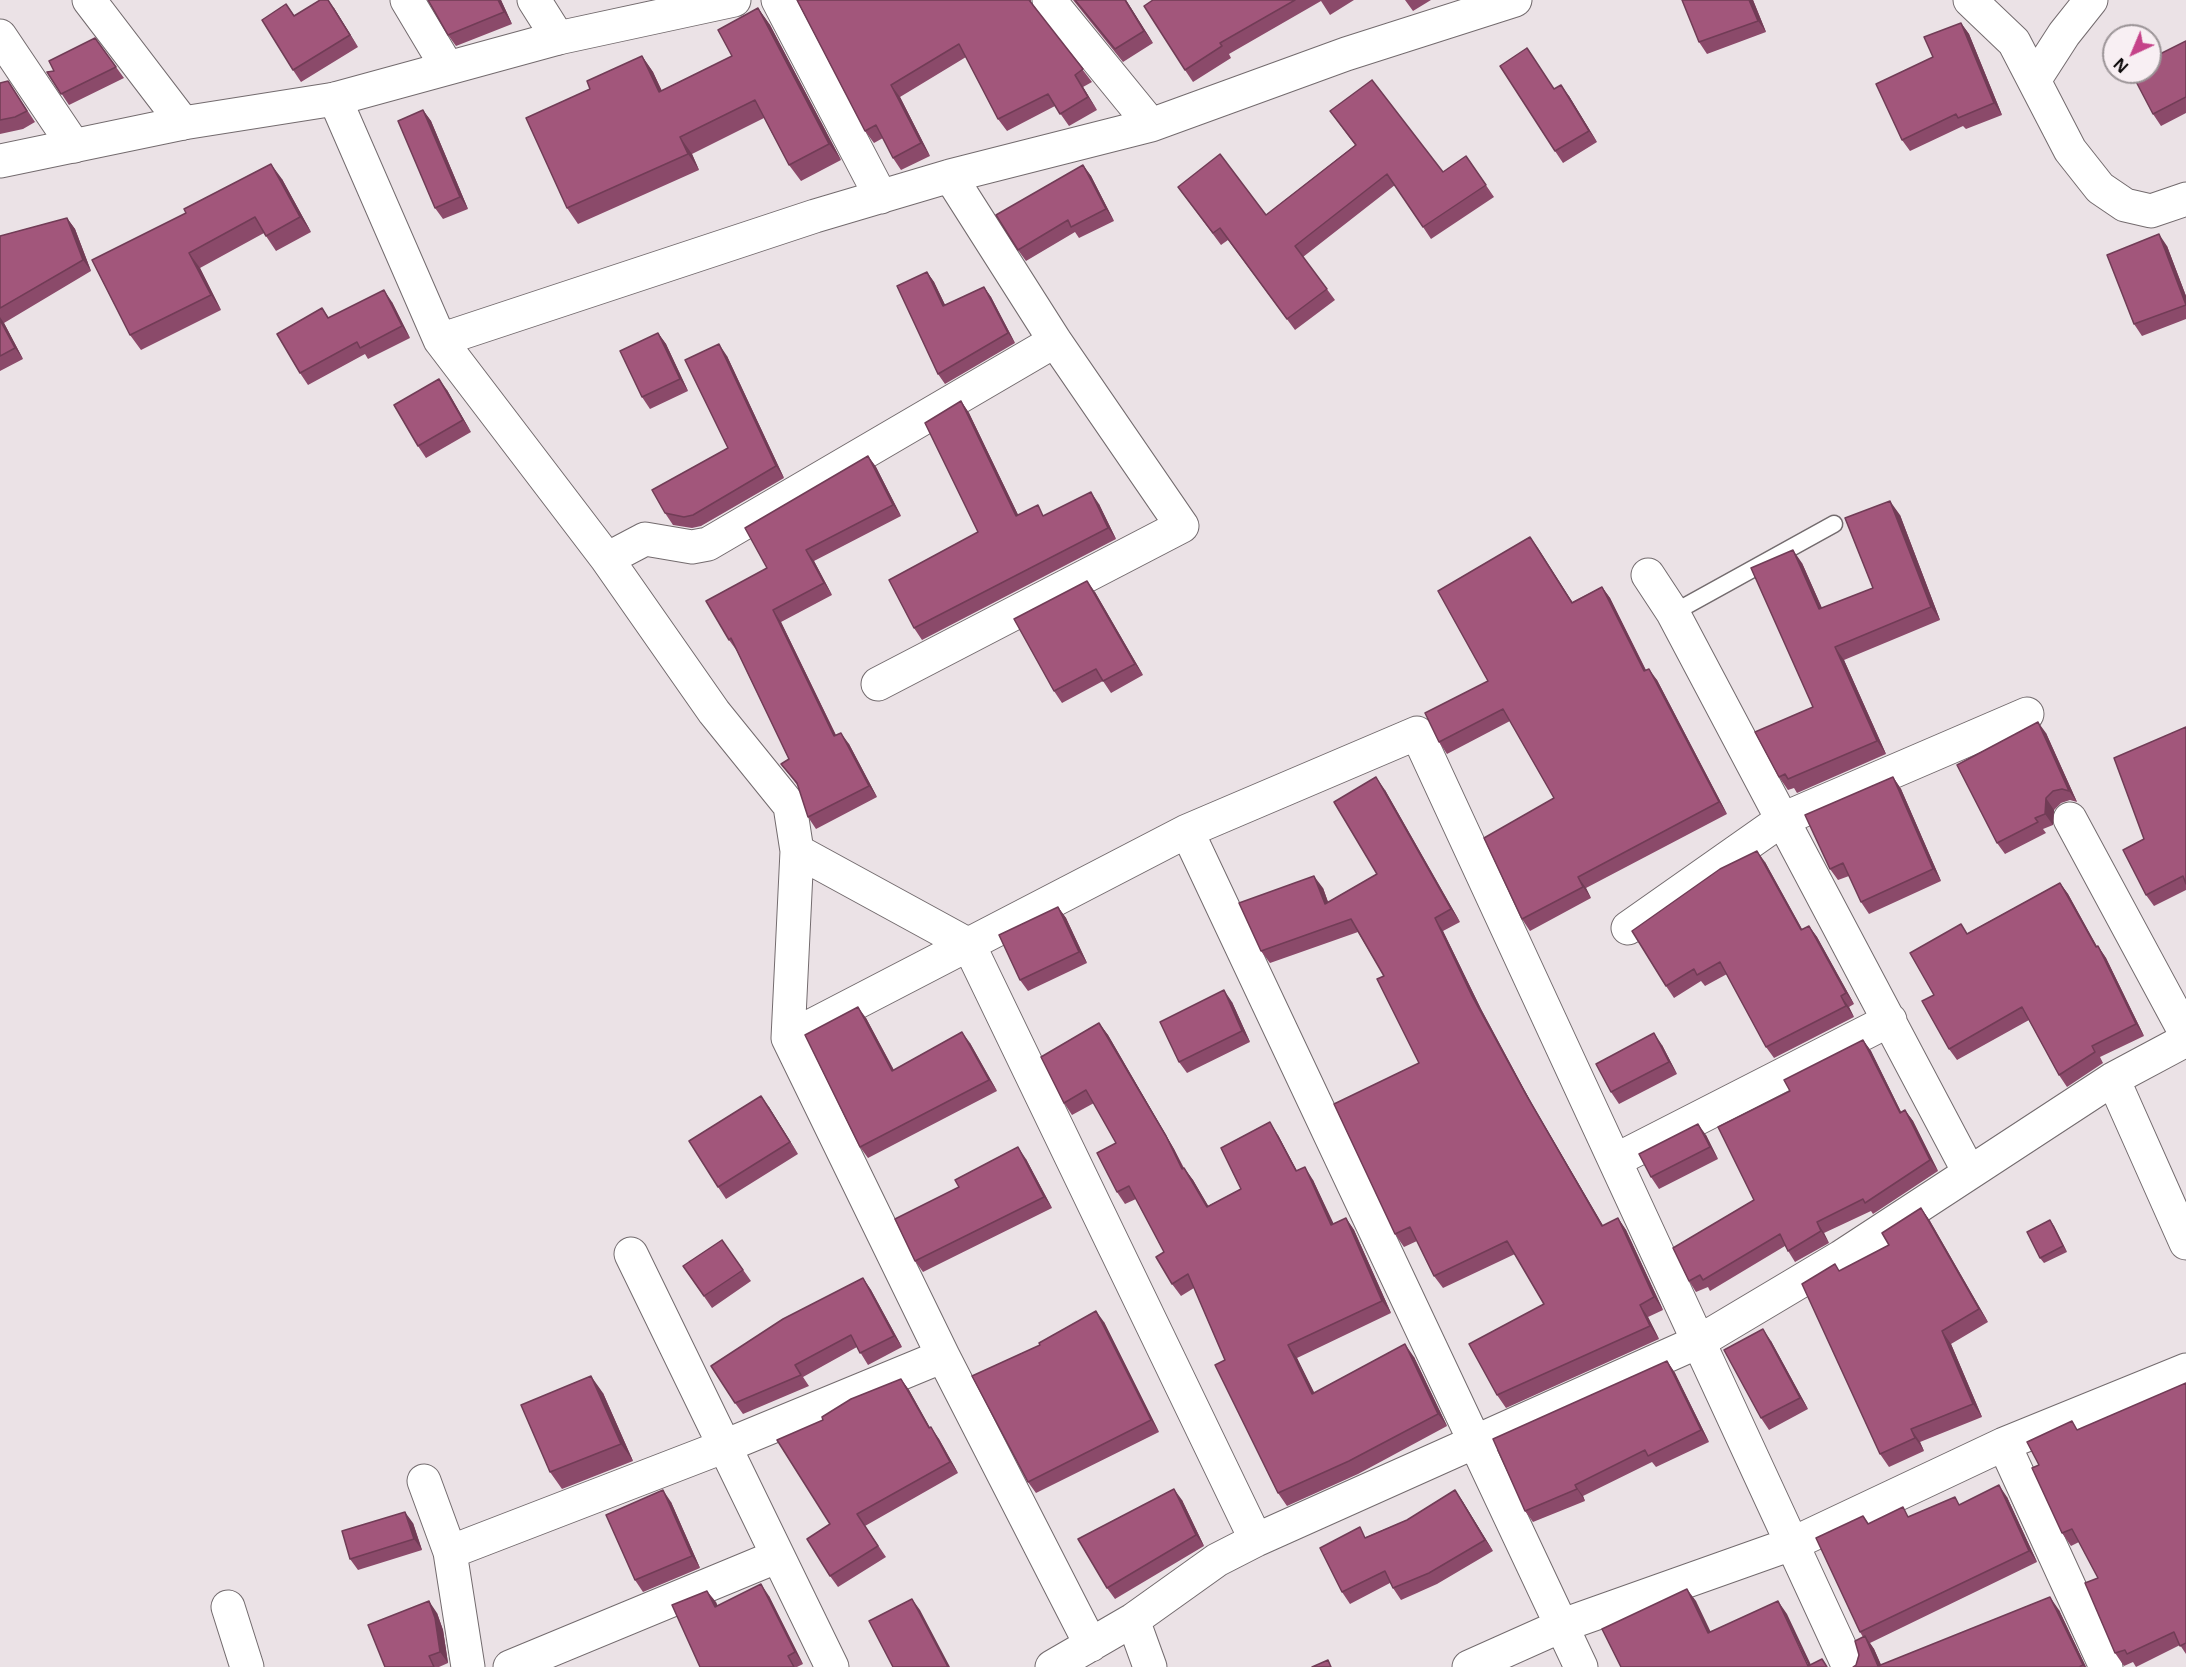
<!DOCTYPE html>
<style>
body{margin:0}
#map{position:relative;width:2186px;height:1667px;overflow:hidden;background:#ebe2e6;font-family:"Noto Sans",sans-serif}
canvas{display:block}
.north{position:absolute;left:2102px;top:24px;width:60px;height:60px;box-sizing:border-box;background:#f8eff3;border:2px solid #9b9497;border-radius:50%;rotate:224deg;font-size:16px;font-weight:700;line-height:24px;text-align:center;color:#0f0c0d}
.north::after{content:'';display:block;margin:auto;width:21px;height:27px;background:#c54289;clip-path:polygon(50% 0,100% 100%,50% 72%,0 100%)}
</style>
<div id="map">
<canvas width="2186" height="1667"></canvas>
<div class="north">N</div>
</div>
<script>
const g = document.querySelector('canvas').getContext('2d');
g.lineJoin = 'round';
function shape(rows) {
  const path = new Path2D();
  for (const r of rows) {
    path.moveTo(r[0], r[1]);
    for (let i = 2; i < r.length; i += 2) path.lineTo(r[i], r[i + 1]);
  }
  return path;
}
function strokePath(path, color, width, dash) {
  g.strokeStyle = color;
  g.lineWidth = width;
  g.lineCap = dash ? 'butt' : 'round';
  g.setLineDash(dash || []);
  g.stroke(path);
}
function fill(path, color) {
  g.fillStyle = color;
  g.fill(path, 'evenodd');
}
const service = shape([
 [1673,613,1834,524]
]);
const minor = shape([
 [89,0,183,123],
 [407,0,447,67],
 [534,0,558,38],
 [778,0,881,197],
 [1049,0,1151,125],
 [1970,0,2014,42,2070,150,2100,188,2125,205,2151,211,2186,199],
 [0,36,74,146],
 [2035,79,2064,34,2091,0],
 [335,99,440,340,607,559,714,712,790,806,797,851,788,1038,943,1356,1091,1645],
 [440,340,815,216,950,176,1151,125,1346,54,1515,0],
 [607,559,645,539,692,547,708,544,1055,341],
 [1648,575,1673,613,1969,1172],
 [878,684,1182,526,1055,341,950,176],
 [2070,819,2186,1034],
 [1187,831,1581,1667],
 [797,851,969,945,1256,1540],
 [1628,928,1783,819,2027,714],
 [788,1038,1187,831,1417,733,1849,1667],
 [2113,1079,2186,1243],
 [1616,1160,1890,1020],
 [631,1254,832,1667],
 [2004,1444,2106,1667],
 [424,1481,450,1552,468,1667],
 [450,1552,725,1446,943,1356],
 [228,1607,247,1667],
 [1133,1620,1150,1667],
 [510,1667,778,1556],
 [1052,1667,1133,1620,1217,1560,1256,1540,1700,1341,1841,1257,2113,1079,2186,1040],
 [1469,1667,1563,1625,1794,1543,2004,1444,2186,1370]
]);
const tertiary = shape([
 [0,161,183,123,335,99,558,38,734,0]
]);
const wall = shape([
 [428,0,501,0,512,24,456,46,448,35],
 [797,0,1031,0,1031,2,1092,82,1083,87,1097,110,1069,126,1055,106,1007,131,998,119,966,57,900,97,930,156,901,170,893,158,883,138,874,143,865,131],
 [1073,0,1126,0,1153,43,1123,62],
 [1153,0,1354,0,1330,15,1321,1,1229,54,1231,58,1193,82,1185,70],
 [1405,0,1431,0,1413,11],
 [1753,0,1766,32,1707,54,1699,42],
 [286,4,294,15,334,8,358,47,301,82,293,70],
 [758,8,770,25,841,160,801,181,789,165,764,118,692,154,699,170,578,224,567,208,590,89,642,56,653,72,662,91,732,56],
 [1961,23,1969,34,2002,115,1966,129,1963,126,1910,151,1902,140,1933,57],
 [95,38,124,78,69,105,47,72,54,71],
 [2186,41,2186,113,2161,126,2153,114],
 [8,81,35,122,23,129,0,134,0,83],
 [1554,89,1569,96,1597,142,1563,163,1555,151],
 [423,110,431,121,468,209,443,219,435,208],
 [1330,111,1443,172,1466,156,1494,197,1431,239,1395,185,1303,257,1335,300,1295,330,1228,240,1221,245,1178,187,1266,215,1355,145],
 [1083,165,1091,176,1114,221,1079,238,1075,232,1026,261,1018,250],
 [282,179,311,232,276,251,264,233,200,268,221,310,141,350,130,335,92,260],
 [67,218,75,229,91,271,4,323,23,359,0,371,0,236],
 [2167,246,2186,296,2186,319,2142,336,2134,324],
 [927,272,934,282,945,305,984,287,991,297,1015,343,945,384,938,374],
 [392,302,410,338,368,359,365,354,308,385,300,373,322,308,329,318],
 [658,333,666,344,688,391,650,409,642,397],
 [727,356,784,478,701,526,692,528,673,525,665,513,728,448],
 [447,390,471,432,426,458,418,446],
 [961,401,969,413,1018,515,1045,515,1099,504,1116,539,922,640,914,628,978,532],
 [868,456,876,467,901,516,814,561,832,595,781,622,836,735,849,744,877,797,816,829,808,817,798,786,781,764,789,759,737,651,729,640,767,568],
 [1900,515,1940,620,1844,660,1886,754,1797,793,1794,788,1788,790,1779,777,1813,707,1802,563,1822,608,1873,588],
 [1530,537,1572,602,1602,587,1610,598,1646,670,1657,680,1727,814,1586,888,1591,898,1530,931,1522,919,1554,798,1510,721,1447,754,1439,742,1488,681],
 [1095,592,1143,675,1111,693,1103,681,1062,703,1054,691],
 [2186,727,2186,890,2154,906,2146,895,2144,839],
 [2046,733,2077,802,2070,800,2061,803,2054,810,2053,825,2043,829,2046,833,2005,854,1997,843],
 [1893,777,1901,789,1941,881,1869,914,1861,902,1849,876,1838,880,1830,869],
 [1385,790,1460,922,1443,931,1481,1009,1532,1104,1603,1226,1618,1218,1626,1230,1663,1310,1648,1317,1659,1339,1506,1408,1497,1395,1544,1304,1515,1254,1443,1288,1434,1276,1417,1241,1404,1247,1395,1234,1419,1063,1384,976,1358,932,1270,963,1261,951,1323,888,1328,902,1377,874],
 [1765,862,1802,929,1809,926,1817,937,1854,1004,1849,1007,1854,1017,1774,1058,1766,1047,1727,974,1705,986,1701,981,1674,998,1666,986],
 [2060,883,2068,894,2097,947,2098,946,2106,958,2144,1036,2100,1057,2103,1063,2067,1087,2059,1075,2029,1020,1957,1060,1949,1049,1934,995,1968,933],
 [1058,907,1066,918,1087,963,1028,991,1020,980],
 [1232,1002,1250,1042,1187,1073,1179,1062],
 [866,1018,894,1070,970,1043,997,1091,868,1158,860,1147],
 [1099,1023,1108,1035,1174,1149,1184,1168,1193,1180,1208,1206,1241,1189,1278,1135,1297,1171,1313,1180,1333,1224,1346,1218,1354,1230,1391,1313,1297,1358,1314,1393,1414,1357,1447,1426,1358,1474,1287,1506,1278,1493,1225,1360,1194,1288,1181,1296,1172,1284,1164,1252,1136,1199,1125,1204,1117,1192,1116,1143,1094,1103,1072,1115,1064,1103],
 [1863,1040,1871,1051,1901,1112,1905,1110,1913,1121,1938,1171,1873,1214,1871,1211,1824,1233,1829,1243,1795,1262,1785,1246,1710,1291,1708,1287,1696,1292,1689,1281,1754,1200,1790,1091],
 [1662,1045,1677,1074,1619,1104,1611,1092],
 [769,1107,798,1154,726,1199,718,1187],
 [1706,1135,1718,1159,1659,1189,1651,1177],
 [1026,1159,1052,1208,923,1272,915,1261],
 [1921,1208,1930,1221,1988,1322,1951,1344,1982,1417,1920,1442,1924,1451,1889,1467,1880,1454,1840,1271,1889,1245],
 [2050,1220,2054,1226,2067,1252,2044,1263,2040,1258],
 [722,1240,751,1281,712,1308,683,1266],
 [863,1278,871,1290,902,1347,868,1365,857,1347,803,1377,809,1386,743,1414,735,1403],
 [1104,1322,1159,1432,1036,1493,1028,1482],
 [1771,1341,1808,1409,1769,1430,1761,1418],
 [1667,1361,1675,1373,1709,1442,1656,1467,1652,1462,1583,1496,1585,1501,1533,1522,1525,1511],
 [901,1379,909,1390,930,1428,939,1439,958,1473,865,1526,886,1557,838,1587,830,1576,830,1524],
 [2186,1383,2186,1654,2180,1645,2136,1667,2133,1662,2124,1666,2115,1653,2098,1578,2079,1542,2071,1546,2062,1533,2078,1430],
 [603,1393,633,1461,562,1489,550,1472],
 [1455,1490,1463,1502,1493,1551,1437,1584,1401,1600,1393,1588,1390,1583,1350,1604,1342,1592,1366,1537,1407,1520],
 [2007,1497,2037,1562,1870,1643,1874,1649,1881,1665,2059,1610,2086,1667,1853,1667,1856,1665,1863,1637,1860,1632,1863,1516,1869,1524,1910,1516,1960,1504],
 [1182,1500,1204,1546,1115,1599,1107,1588],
 [671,1502,700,1568,643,1592,635,1580],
 [413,1523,422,1550,358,1570,350,1559],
 [769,1596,803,1664,797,1667,700,1667,716,1602,717,1606],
 [437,1613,443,1630,448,1663,439,1667,385,1667]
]);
const shadedWall = shape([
 [328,0,334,8,358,47,350,35],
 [498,0,501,0,512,24,504,12],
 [1125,0,1126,0,1153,43,1144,31],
 [1749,0,1753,0,1766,32,1758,21],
 [758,8,770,25,841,160,829,144],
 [1961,23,1969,34,2002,115,1994,103],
 [642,56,653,72,670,109,659,92],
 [1075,75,1083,87,1097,110,1088,97],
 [891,85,900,97,930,156,921,143],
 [1561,85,1569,96,1597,142,1589,131],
 [423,110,431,121,468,209,460,197],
 [680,137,692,154,699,170,688,154],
 [271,164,282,179,311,232,300,217],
 [1083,165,1091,176,1114,221,1106,209],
 [67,218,75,229,91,271,83,260],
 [2159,234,2167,246,2186,296,2186,305],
 [189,253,200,268,221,310,211,295],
 [927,272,934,282,950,315,943,306],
 [984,287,991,297,1015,343,1008,333],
 [384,290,392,302,410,338,402,326],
 [0,317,4,323,23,359,15,348,0,320],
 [658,333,666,344,688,391,680,379],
 [719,344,727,356,784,478,776,466],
 [439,379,447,390,471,432,463,420],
 [961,401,969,413,1024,527,1016,516],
 [868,456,876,467,901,516,893,505],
 [1091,492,1099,504,1116,539,1108,528],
 [1890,501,1900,515,1940,620,1931,607],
 [1530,537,1538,548,1580,614,1572,603],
 [806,550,814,561,832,595,824,583],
 [1793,550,1802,563,1828,622,1819,609],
 [1087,581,1095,592,1143,675,1135,664],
 [1602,587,1610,598,1652,683,1644,671],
 [773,610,781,622,842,748,834,736],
 [1835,647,1844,660,1886,754,1877,741],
 [1649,669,1657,680,1727,814,1719,802],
 [2038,722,2046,733,2077,802,2069,791],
 [841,733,849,744,877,797,869,786],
 [1376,777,1385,790,1460,922,1451,909],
 [1893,777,1901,789,1941,881,1933,869],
 [2046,798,2054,810,2053,825,2045,814],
 [1757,851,1765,862,1809,942,1801,930],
 [1314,876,1323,888,1333,916,1325,904],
 [1578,877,1586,888,1591,898,1583,887],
 [2060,883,2068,894,2104,959,2096,947],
 [1058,907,1066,918,1087,963,1079,952],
 [1435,918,1443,931,1481,1009,1532,1104,1611,1239,1602,1226,1524,1091,1472,996],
 [1809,926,1817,937,1854,1004,1846,993],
 [2098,946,2106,958,2144,1036,2136,1024],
 [1224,990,1232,1002,1250,1042,1242,1031],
 [1841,996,1849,1007,1854,1017,1846,1006],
 [858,1007,866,1018,900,1082,892,1071],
 [1099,1023,1108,1035,1174,1149,1190,1182,1182,1169],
 [962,1032,970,1043,997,1091,989,1080],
 [1654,1033,1662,1045,1677,1074,1669,1062],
 [1863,1040,1871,1051,1907,1124,1900,1113],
 [761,1096,769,1107,798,1154,790,1142],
 [1905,1110,1913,1121,1938,1171,1930,1160],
 [1270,1122,1278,1135,1304,1184,1296,1171],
 [1698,1124,1706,1135,1718,1159,1710,1147],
 [1018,1147,1026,1159,1052,1208,1044,1197],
 [1305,1167,1313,1180,1340,1237,1331,1225],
 [1184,1168,1193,1180,1216,1219,1207,1207],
 [1921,1208,1930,1221,1988,1322,1979,1309],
 [1346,1218,1354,1230,1391,1313,1382,1301],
 [1618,1218,1626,1230,1663,1310,1654,1297],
 [2050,1220,2054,1226,2067,1252,2063,1246],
 [1817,1222,1824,1233,1829,1243,1821,1231],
 [863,1278,871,1290,902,1347,894,1336],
 [1640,1305,1648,1317,1659,1339,1650,1326],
 [1096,1311,1104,1322,1159,1432,1151,1420],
 [1763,1329,1771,1341,1808,1409,1800,1398],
 [1942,1331,1951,1344,1982,1417,1973,1404],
 [1405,1344,1414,1357,1447,1426,1438,1414],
 [1288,1345,1297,1358,1321,1406,1312,1394],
 [1667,1361,1675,1373,1709,1442,1701,1430],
 [591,1376,603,1393,633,1461,621,1444],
 [901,1379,909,1390,937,1440,929,1428],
 [931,1427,939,1439,958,1473,950,1462],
 [1911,1429,1920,1442,1924,1451,1915,1438],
 [1575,1485,1583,1496,1585,1501,1577,1489],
 [1999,1485,2007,1497,2037,1562,2029,1551],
 [1174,1489,1182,1500,1204,1546,1196,1535],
 [663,1490,671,1502,700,1568,692,1556],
 [1455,1490,1463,1502,1493,1551,1485,1540],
 [405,1512,413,1523,422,1550,414,1539],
 [761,1584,769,1596,803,1664,795,1652],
 [1687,1589,1696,1601,1717,1645,1708,1633],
 [707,1591,716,1602,723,1619,715,1607],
 [2050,1597,2059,1610,2086,1667,2084,1667,2083,1665],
 [912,1599,920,1610,950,1667,948,1667],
 [429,1601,437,1613,443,1630,448,1663,440,1652],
 [1778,1601,1787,1614,1812,1667,1809,1667],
 [1865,1636,1874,1649,1882,1667,1879,1667]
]);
const building = shape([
 [320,0,328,0,350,35,293,70,262,20,286,4,294,16,320,0],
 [428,0,498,0,504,12,448,35,428,0],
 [797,0,1029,0,1083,69,1075,75,1088,97,1060,114,1048,94,998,119,959,44,891,85,921,143,893,158,876,125,865,131,797,0],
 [1075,0,1125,0,1144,31,1115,49,1075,0],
 [1153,0,1295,0,1220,43,1222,46,1185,70,1144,6,1153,0],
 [1682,0,1749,0,1758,21,1699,42,1682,0],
 [758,8,829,144,789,165,755,100,680,137,688,154,567,208,526,118,590,89,587,81,642,56,659,92,732,56,718,30,758,8],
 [1961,23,1994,103,1958,118,1956,114,1902,140,1876,84,1933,57,1924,37,1961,23],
 [95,38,116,67,61,94,47,72,54,71,49,61,95,38],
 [2186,41,2186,97,2153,114,2131,72,2150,72,2150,59,2186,41],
 [1527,48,1554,89,1561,85,1589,131,1555,151,1500,66,1527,48],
 [1372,80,1443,172,1466,156,1486,185,1423,227,1387,174,1295,246,1327,289,1287,319,1220,228,1213,233,1178,187,1220,154,1266,215,1356,145,1330,111,1372,80],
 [8,81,27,111,15,117,0,120,0,83,8,81],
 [423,110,460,197,435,208,398,121,423,110],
 [271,164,300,217,266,236,255,217,189,253,211,295,130,335,92,260,186,213,184,209,271,164],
 [1083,165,1106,209,1071,227,1068,220,1018,250,996,215,1083,165],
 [67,218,83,260,0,308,0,236,67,218],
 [2159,234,2186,305,2134,324,2107,255,2159,234],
 [927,272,943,306,984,287,1008,333,938,374,897,286,927,272],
 [384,290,402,326,360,348,357,342,300,373,277,334,322,308,328,318,384,290],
 [0,320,15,348,0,356,0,320],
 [658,333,680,379,642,397,620,351,658,333],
 [719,344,776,466,693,515,684,517,665,513,652,490,728,448,685,360,719,344],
 [439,379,463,420,418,446,394,405,439,379],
 [961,401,1016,516,1038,505,1043,516,1091,492,1108,528,914,628,889,580,978,532,925,423,961,401],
 [868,456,893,505,806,550,824,583,773,610,834,736,841,733,869,786,808,817,797,783,781,764,789,759,731,638,729,640,706,601,767,568,745,528,868,456],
 [1890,501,1931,607,1835,647,1877,741,1788,779,1785,774,1779,777,1755,732,1813,707,1751,568,1793,550,1819,609,1873,588,1845,518,1890,501],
 [1530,537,1572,603,1602,587,1644,671,1649,669,1719,802,1578,877,1583,887,1522,919,1484,838,1554,798,1503,709,1439,742,1425,713,1488,681,1438,591,1530,537],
 [1087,581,1135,664,1103,681,1096,669,1054,691,1014,619,1087,581],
 [2038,722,2069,791,2062,789,2053,791,2046,798,2045,814,2035,818,2038,822,1997,843,1957,765,2038,722],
 [2186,727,2186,884,2183,876,2146,895,2123,850,2144,839,2114,758,2186,727],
 [1376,777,1451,909,1435,918,1472,996,1524,1091,1602,1226,1618,1218,1654,1297,1640,1305,1650,1326,1497,1395,1469,1344,1544,1304,1507,1241,1434,1276,1410,1227,1395,1234,1334,1104,1419,1063,1377,979,1384,976,1351,919,1261,951,1239,903,1314,876,1325,904,1377,874,1334,802,1376,777],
 [1893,777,1933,869,1861,902,1843,863,1830,869,1805,815,1893,777],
 [1757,851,1801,930,1809,926,1846,993,1841,996,1846,1006,1766,1047,1720,962,1697,975,1694,969,1666,986,1632,931,1720,869,1757,851],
 [2060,883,2096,947,2098,946,2136,1024,2092,1046,2095,1052,2059,1075,2022,1007,1949,1049,1922,1001,1934,995,1910,953,1961,924,1967,934,2060,883],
 [1058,907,1079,952,1020,980,999,935,1058,907],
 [1224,990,1242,1031,1179,1062,1160,1022,1224,990],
 [858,1007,892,1071,962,1032,989,1080,860,1147,805,1035,858,1007],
 [1099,1023,1166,1136,1182,1169,1184,1168,1207,1207,1241,1189,1221,1148,1270,1122,1296,1171,1305,1167,1331,1225,1346,1218,1382,1301,1288,1345,1312,1394,1405,1344,1438,1414,1349,1461,1278,1493,1215,1365,1225,1360,1188,1274,1172,1284,1156,1257,1164,1252,1129,1186,1117,1192,1097,1153,1116,1143,1086,1090,1064,1103,1041,1057,1099,1023],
 [1654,1033,1669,1062,1611,1092,1596,1064,1654,1033],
 [1863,1040,1900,1113,1905,1110,1930,1160,1865,1203,1863,1199,1817,1222,1821,1231,1788,1251,1780,1234,1703,1280,1700,1275,1689,1281,1673,1248,1754,1200,1718,1127,1790,1091,1784,1080,1863,1040],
 [761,1096,790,1142,718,1187,689,1141,761,1096],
 [1698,1124,1710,1147,1651,1177,1639,1154,1698,1124],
 [1018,1147,1044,1197,915,1261,895,1219,959,1187,955,1180,1018,1147],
 [1921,1208,1979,1309,1942,1331,1973,1404,1911,1429,1915,1438,1880,1454,1802,1284,1835,1264,1839,1271,1889,1245,1882,1233,1921,1208],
 [2050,1220,2063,1246,2040,1258,2027,1232,2050,1220],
 [722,1240,743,1270,704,1296,683,1266,722,1240],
 [863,1278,894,1336,860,1353,851,1335,795,1365,801,1375,735,1403,711,1366,783,1319,863,1278],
 [1096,1311,1151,1420,1028,1482,972,1376,1040,1345,1039,1343,1096,1311],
 [1763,1329,1800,1398,1761,1418,1724,1350,1763,1329],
 [1667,1361,1701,1430,1648,1456,1645,1450,1575,1485,1577,1489,1525,1511,1493,1439,1667,1361],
 [591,1376,621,1444,550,1472,521,1405,591,1376],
 [901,1379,929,1428,931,1427,950,1462,857,1514,878,1546,830,1576,807,1539,830,1524,777,1440,823,1420,822,1417,851,1399,901,1379],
 [2186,1383,2186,1643,2180,1646,2174,1632,2127,1654,2125,1650,2115,1653,2085,1583,2098,1578,2072,1529,2062,1533,2032,1468,2039,1465,2027,1442,2072,1421,2077,1430,2186,1383],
 [1999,1485,2029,1551,1860,1632,1816,1538,1863,1516,1868,1524,1903,1507,1908,1517,1955,1497,1959,1505,1999,1485],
 [1174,1489,1196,1535,1107,1588,1078,1539,1174,1489],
 [663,1490,692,1556,635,1580,606,1515,663,1490],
 [1455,1490,1485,1540,1429,1573,1393,1588,1385,1571,1342,1592,1320,1548,1360,1527,1365,1538,1407,1520,1455,1490],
 [405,1512,414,1539,350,1559,342,1531,405,1512],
 [761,1584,795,1652,788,1656,794,1667,700,1667,672,1605,707,1591,715,1607,761,1584],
 [1687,1589,1708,1633,1778,1601,1808,1666,1822,1659,1827,1667,1621,1667,1602,1629,1687,1589],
 [2050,1597,2083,1665,2079,1667,1853,1667,1856,1665,1859,1655,1855,1641,1865,1636,1878,1666,2050,1597],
 [912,1599,948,1667,893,1667,869,1621,912,1599],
 [429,1601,435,1618,440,1652,429,1656,434,1667,385,1667,368,1625,429,1601],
 [1328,1660,1331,1667,1312,1667,1328,1660]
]);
strokePath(service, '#736b6e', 19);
strokePath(minor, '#736b6e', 35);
strokePath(tertiary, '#736b6e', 35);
strokePath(service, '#fff', 16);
strokePath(minor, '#fff', 33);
strokePath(tertiary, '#fff', 33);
fill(wall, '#8b4a6a');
fill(shadedWall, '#713c56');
fill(building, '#a2567b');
strokePath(building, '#713c56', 1.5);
</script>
